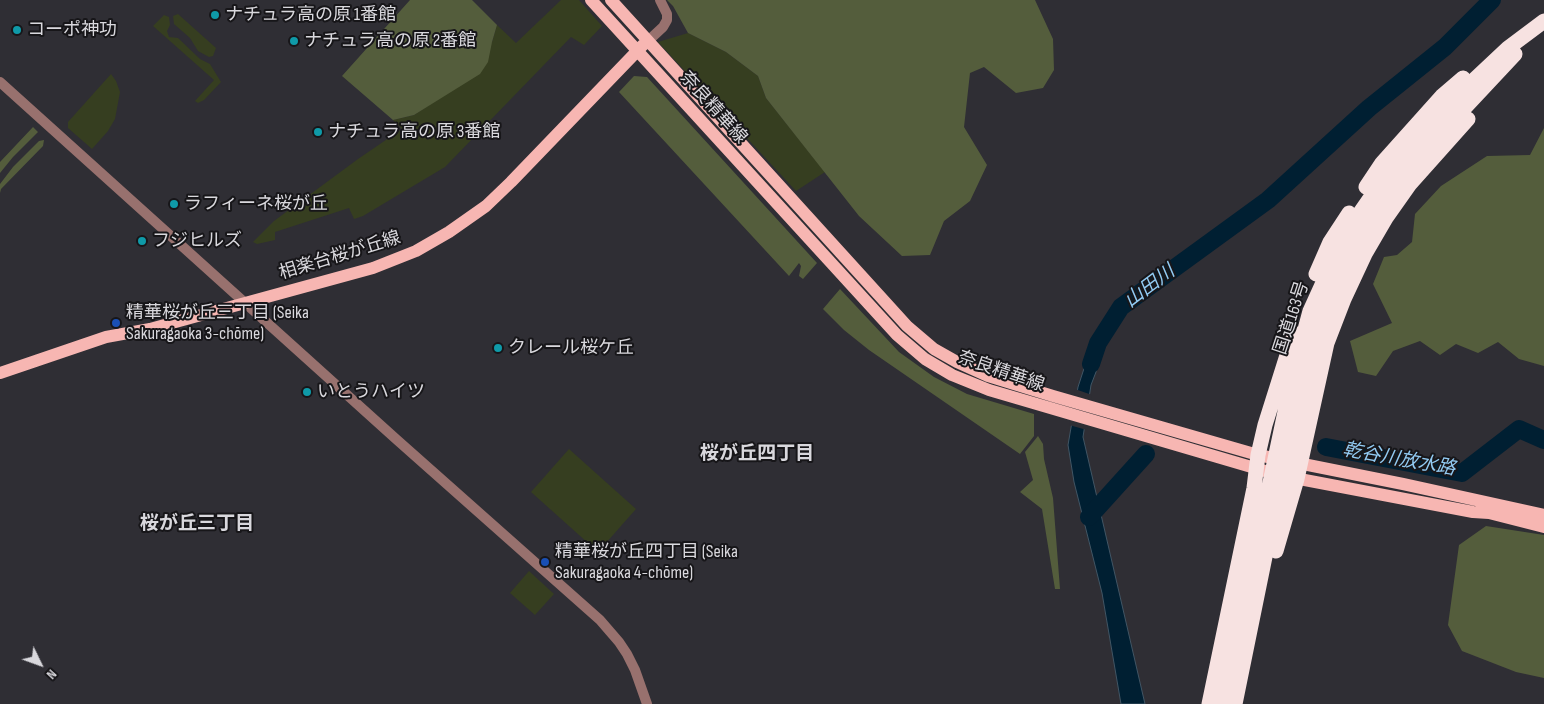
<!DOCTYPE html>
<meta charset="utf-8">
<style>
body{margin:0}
#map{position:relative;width:1544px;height:704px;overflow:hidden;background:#2f2e34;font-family:"Sofia Sans Condensed",sans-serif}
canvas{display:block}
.north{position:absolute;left:15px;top:639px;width:50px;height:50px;-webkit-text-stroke:4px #171619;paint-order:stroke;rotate:132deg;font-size:14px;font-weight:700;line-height:20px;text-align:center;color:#d9d8dd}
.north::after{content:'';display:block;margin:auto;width:18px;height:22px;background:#d9d8dd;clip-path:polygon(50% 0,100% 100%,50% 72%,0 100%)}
</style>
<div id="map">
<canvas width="1544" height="704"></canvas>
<div class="north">N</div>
</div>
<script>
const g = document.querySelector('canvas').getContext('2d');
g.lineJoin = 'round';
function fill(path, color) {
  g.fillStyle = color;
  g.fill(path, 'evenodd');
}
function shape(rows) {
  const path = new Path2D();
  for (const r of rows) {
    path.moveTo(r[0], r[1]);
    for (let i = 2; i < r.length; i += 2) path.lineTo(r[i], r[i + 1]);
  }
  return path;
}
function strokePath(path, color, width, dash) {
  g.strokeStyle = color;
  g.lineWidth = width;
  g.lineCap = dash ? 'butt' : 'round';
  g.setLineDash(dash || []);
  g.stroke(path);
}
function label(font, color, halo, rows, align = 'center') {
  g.font = font + ' "Sofia Sans Condensed","Noto Sans JP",sans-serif';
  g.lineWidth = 4;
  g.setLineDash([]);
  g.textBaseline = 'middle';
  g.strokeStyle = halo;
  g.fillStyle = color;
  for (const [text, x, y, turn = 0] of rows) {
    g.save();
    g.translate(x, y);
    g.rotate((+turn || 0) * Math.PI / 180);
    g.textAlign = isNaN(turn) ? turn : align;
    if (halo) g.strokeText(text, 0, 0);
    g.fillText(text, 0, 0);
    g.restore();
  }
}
const green = shape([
 [561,0,579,0,602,26,584,45,571,37,445,167,363,216,354,219,349,208,275,232,275,240,257,244,253,242,274,221,358,159,402,129,393,120,414,115,441,97,492,42,497,25,516,43],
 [178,14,216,48,213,56,209,57,198,51,190,38,174,24,173,16],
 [164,15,169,17,170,25,167,31,169,37,178,38,200,59,210,64,221,82,204,100,198,103,195,101,214,80,153,26],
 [688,33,726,52,758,76,766,98,825,172,796,191,658,42],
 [111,74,116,81,120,92,115,119,108,131,92,149,68,128,68,122],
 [569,449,636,509,598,552,531,492],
 [529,571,554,594,535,615,510,593]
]);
const forest = shape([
 [410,0,472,0,497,25,492,42,488,62,480,74,414,115,393,120,342,76],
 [667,0,1035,0,1053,39,1054,70,1043,88,1016,93,984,67,970,73,964,127,987,165,970,201,944,221,930,255,902,256,859,216,766,98,758,76,726,52,688,33,673,6],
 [634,76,647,77,817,263,803,279,799,276,801,266,799,263,789,276,619,92],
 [33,127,38,132,13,157,0,173,0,162],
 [1544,128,1544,366,1519,359,1498,342,1478,353,1456,344,1440,355,1420,341,1393,351,1376,376,1358,372,1350,341,1392,323,1373,284,1384,257,1397,255,1412,242,1415,214,1441,186,1487,156,1530,155],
 [44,140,43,146,1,189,0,193,0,184,13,167,39,141],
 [840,289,899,352,934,377,967,394,1034,414,1034,436,1020,454,869,350,844,330,823,309],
 [1038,436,1043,444,1044,459,1053,498,1060,589,1055,589,1042,509,1020,492,1033,480,1025,452],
 [1486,526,1544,535,1544,678,1516,672,1462,651,1448,625,1459,545]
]);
const water = shape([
 [1098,343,1096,372,1091,385,1083,437,1145,704,1121,704,1102,593,1074,482,1068,445,1078,387,1090,350,1098,343]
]);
const pier = shape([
 [1075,389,1092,395,1087,430,1069,425]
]);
const river = shape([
 [1091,364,1098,343,1121,307,1268,200,1369,108,1445,47,1492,0],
 [1326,447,1462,473,1519,429,1544,440],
 [1089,517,1146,454]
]);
const minor = shape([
 [648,41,663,27,667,20,667,14,660,0],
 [0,82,396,439,600,620,619,642,627,654,635,670,647,704]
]);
const major = shape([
 [591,0,897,335,925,359,952,375,989,390,1265,471],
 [611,0,907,326,934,349,957,362,988,376,1053,396,1258,455,1403,484,1544,515],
 [0,373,106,337,150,329,373,268,416,251,449,232,486,206,511,182,643,45],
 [1289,477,1473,512,1489,513,1544,527]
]);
const highway = shape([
 [1366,187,1382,163,1442,96,1463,78],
 [1316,274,1330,242,1349,213],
 [1276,551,1297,479,1327,343,1344,299,1365,254,1386,218,1410,184,1468,119],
 [1209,704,1254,488,1258,455,1265,425,1294,333],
 [1223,704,1293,374,1310,311,1330,267,1357,217,1382,181,1416,139,1459,94,1508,48,1544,21],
 [1235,704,1267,547,1305,377,1324,315,1342,272,1366,227,1394,189,1427,148,1515,54]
]);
const markers = [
 [215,15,5,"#0f9aa8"],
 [17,30,5,"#0f9aa8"],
 [294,41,5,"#0f9aa8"],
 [318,132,5,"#0f9aa8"],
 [174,204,5,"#0f9aa8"],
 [142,241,5,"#0f9aa8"],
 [116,323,5,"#1a4fb4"],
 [498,348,5,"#0f9aa8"],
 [307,392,5,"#0f9aa8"],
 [545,562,5,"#1a4fb4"]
];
const poiNames = [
 ["ナチュラ高の原 1番館",225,15],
 ["コーポ神功",27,30],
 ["ナチュラ高の原 2番館",304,41],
 ["ナチュラ高の原 3番館",328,132],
 ["ラフィーネ桜が丘",184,204],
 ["フジヒルズ",152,241],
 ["精華桜が丘三丁目 (Seika",126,313],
 ["Sakuragaoka 3-chōme)",126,334],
 ["クレール桜ケ丘",508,348],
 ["いとうハイツ",317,392],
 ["精華桜が丘四丁目 (Seika",555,552],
 ["Sakuragaoka 4-chōme)",555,573]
];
const streetNames = [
 ["奈良精華線",713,108,48],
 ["相楽台桜が丘線",340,256,-17],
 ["国道163号",1292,318,-72],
 ["奈良精華線",1001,372,19]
];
const waterNames = [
 ["山田川",1150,287,-37],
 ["乾谷川放水路",1399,460,10]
];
const neighbourhoodNames = [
 ["桜が丘四丁目",757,454],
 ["桜が丘三丁目",197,524]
];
fill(green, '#363e20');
fill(forest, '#545d3c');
fill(water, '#001f32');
strokePath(water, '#415665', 1);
fill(pier, '#2f2e34');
strokePath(river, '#001f32', 18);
strokePath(minor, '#98716e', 10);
strokePath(major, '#f7b6b2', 12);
strokePath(highway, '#f7e2e1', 15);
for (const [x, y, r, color] of markers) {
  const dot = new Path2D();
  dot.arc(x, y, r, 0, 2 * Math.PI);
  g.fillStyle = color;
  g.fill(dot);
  strokePath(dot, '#171619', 2);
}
label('18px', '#d9d8dd', '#171619', poiNames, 'left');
label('18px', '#d9d8dd', '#171619', streetNames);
label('italic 19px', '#92cbf3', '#171619', waterNames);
label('bold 19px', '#d9d8dd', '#171619', neighbourhoodNames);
</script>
